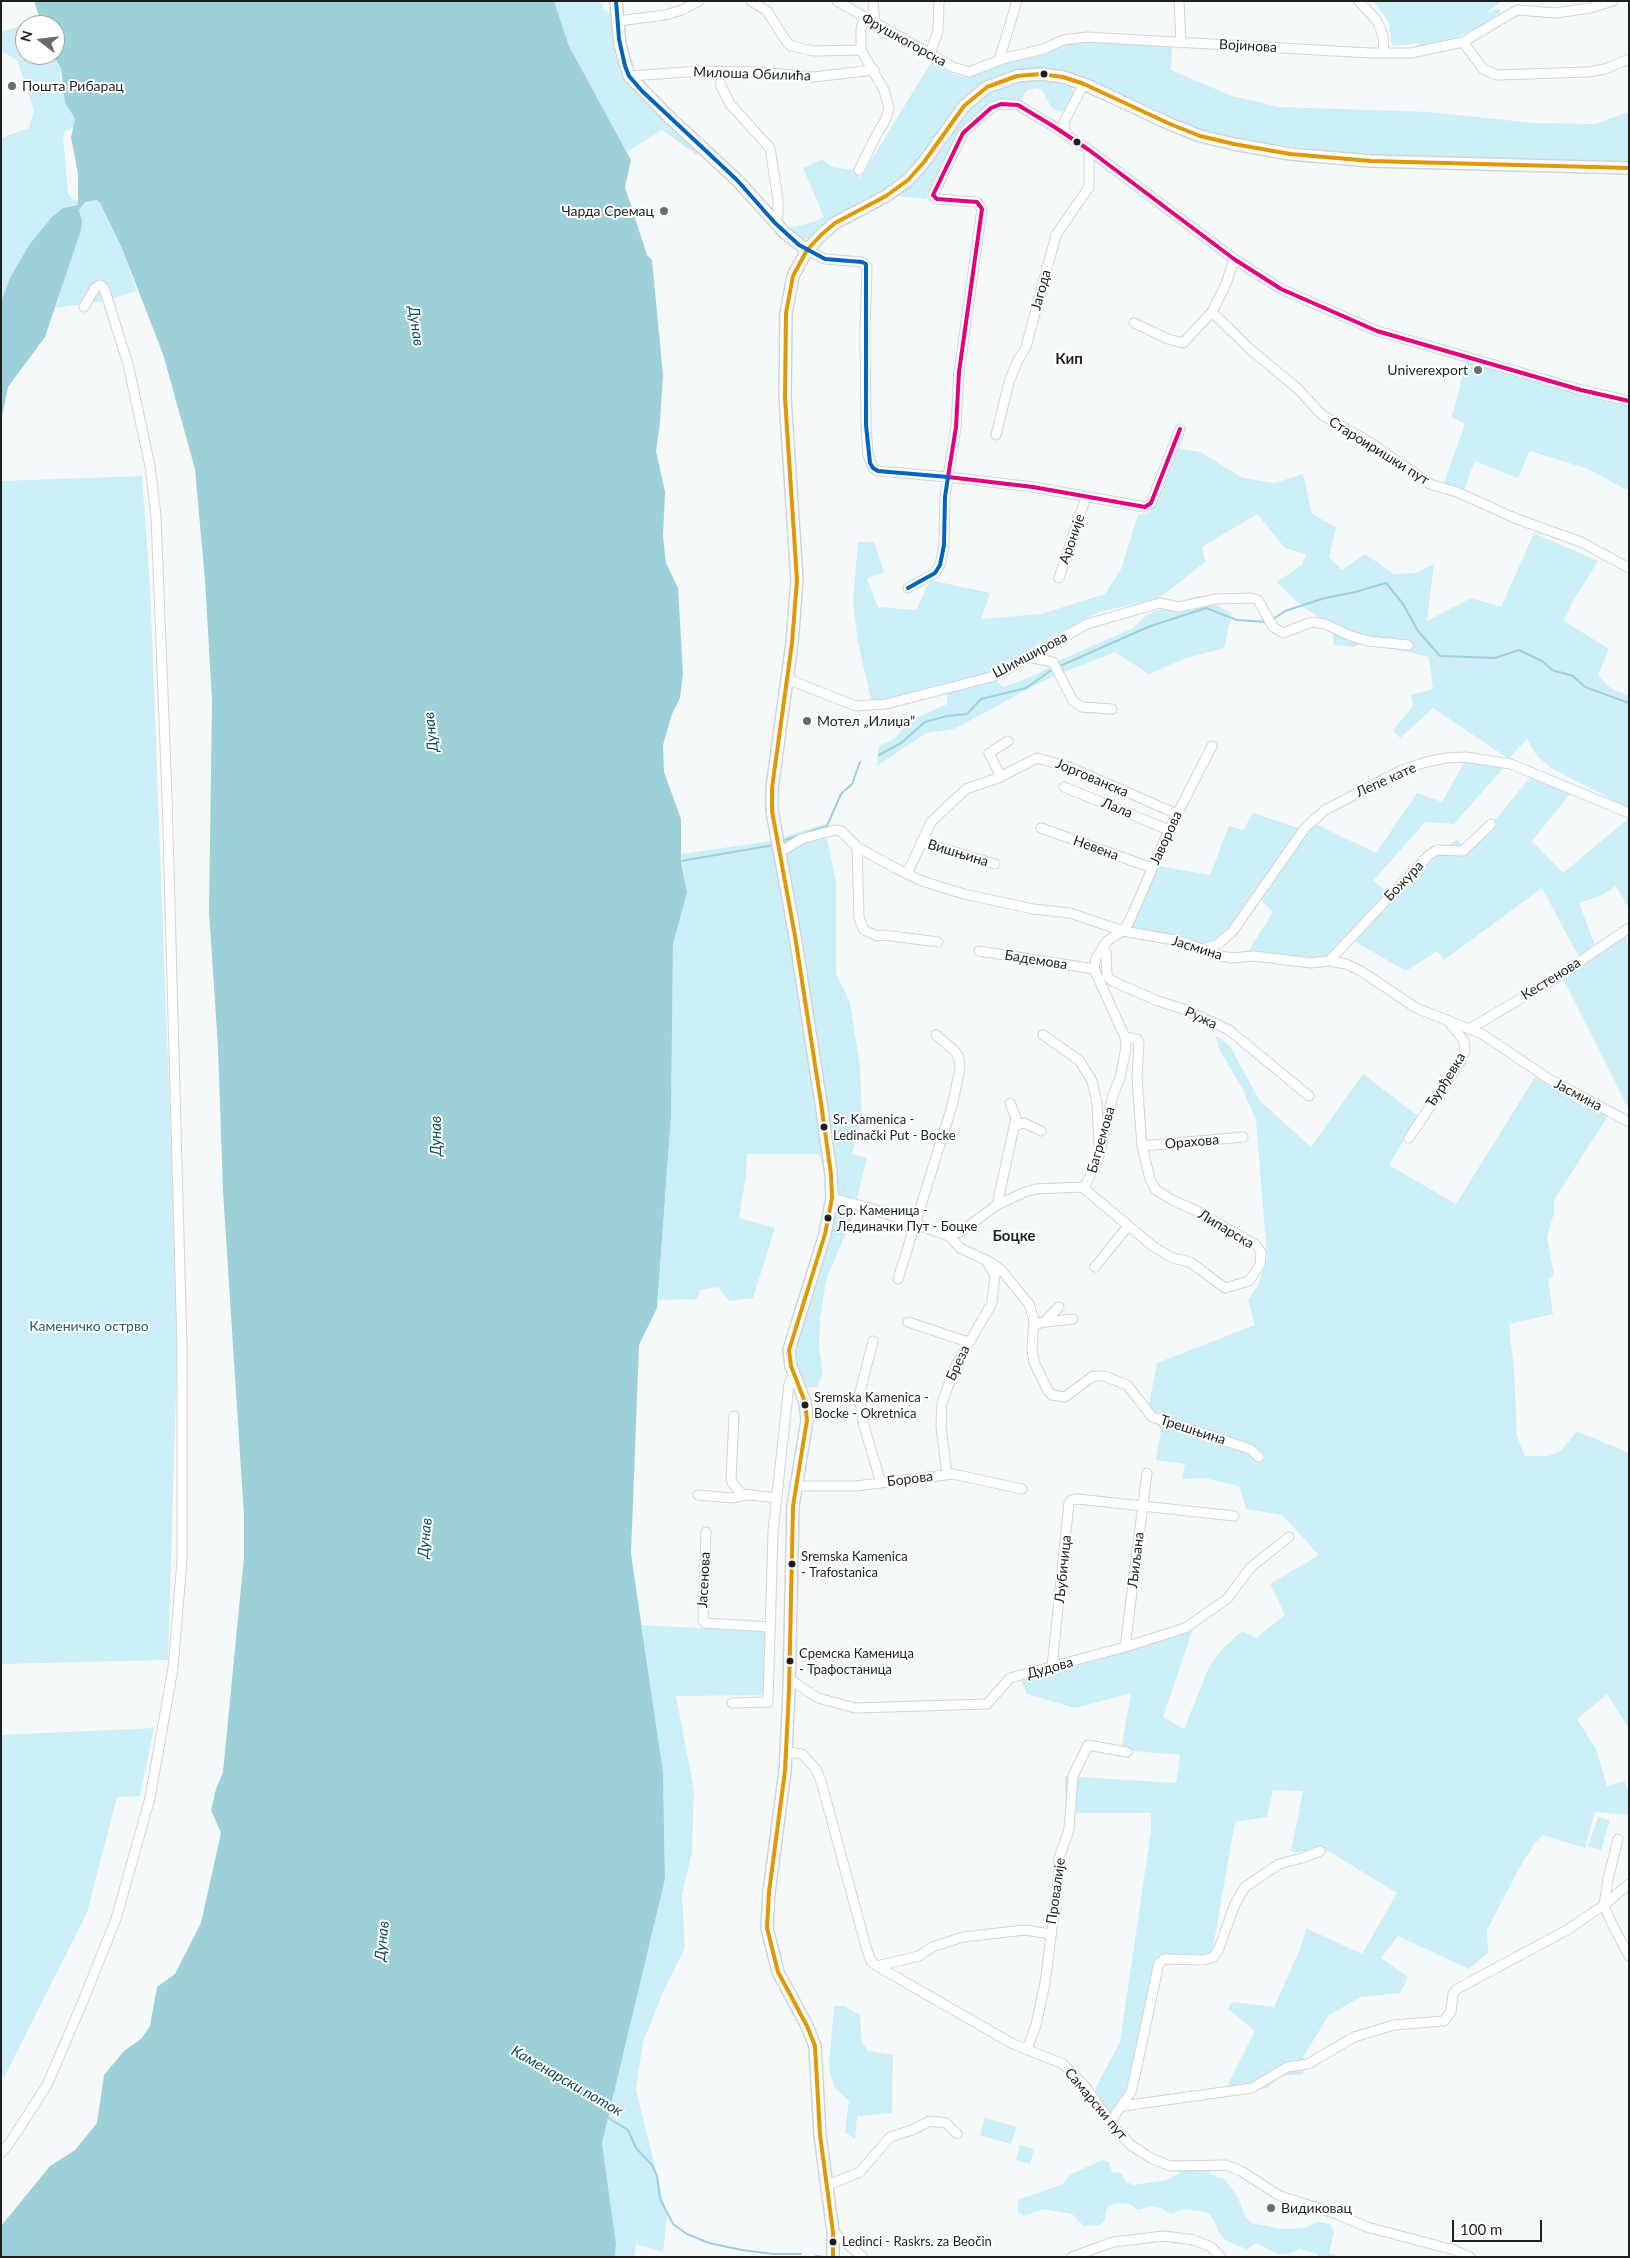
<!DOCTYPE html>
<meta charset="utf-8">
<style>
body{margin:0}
#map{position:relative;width:1630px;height:2258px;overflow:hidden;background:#f6f9fa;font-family:Lato,sans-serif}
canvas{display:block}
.frame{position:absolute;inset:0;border:2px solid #1d1f20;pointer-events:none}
.north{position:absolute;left:15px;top:15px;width:50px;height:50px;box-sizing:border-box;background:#fff;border:1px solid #a5a5a6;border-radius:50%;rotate:286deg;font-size:14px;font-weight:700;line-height:20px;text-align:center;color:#1d1f20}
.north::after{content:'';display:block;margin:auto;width:18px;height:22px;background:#696b6c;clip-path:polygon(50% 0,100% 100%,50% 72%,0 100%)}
.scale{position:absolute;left:1452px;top:2220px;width:90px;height:22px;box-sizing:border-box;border:2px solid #1d1f20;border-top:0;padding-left:6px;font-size:15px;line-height:18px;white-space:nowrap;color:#1d1f20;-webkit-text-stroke:4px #fff;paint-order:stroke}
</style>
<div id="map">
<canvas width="1630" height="2258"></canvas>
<div class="frame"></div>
<div class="north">N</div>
<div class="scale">100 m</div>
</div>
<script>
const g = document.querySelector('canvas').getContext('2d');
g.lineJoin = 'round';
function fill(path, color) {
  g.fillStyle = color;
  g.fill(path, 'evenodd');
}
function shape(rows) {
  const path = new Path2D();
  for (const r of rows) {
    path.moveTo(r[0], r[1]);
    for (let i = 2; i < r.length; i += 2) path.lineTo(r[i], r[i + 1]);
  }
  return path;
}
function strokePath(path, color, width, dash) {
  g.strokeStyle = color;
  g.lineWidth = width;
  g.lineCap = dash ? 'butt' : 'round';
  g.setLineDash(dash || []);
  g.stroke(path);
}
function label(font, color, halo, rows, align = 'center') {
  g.font = font + ' Lato,sans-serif';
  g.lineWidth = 4;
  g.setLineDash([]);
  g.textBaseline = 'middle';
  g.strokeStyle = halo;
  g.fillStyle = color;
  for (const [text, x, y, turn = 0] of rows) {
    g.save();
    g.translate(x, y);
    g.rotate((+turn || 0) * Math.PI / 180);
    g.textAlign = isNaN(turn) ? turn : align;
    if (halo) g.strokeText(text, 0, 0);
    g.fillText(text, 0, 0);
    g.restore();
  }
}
const green = shape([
 [554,1,600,1,604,10,610,13,615,56,624,77,641,97,699,150,696,155,662,130,627,152,569,46],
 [1374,1,1502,1,1485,14,1495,9,1500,10,1499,14,1473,30,1451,40,1419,47,1419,43,1392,46,1389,23],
 [18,27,25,38,25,55,53,55,61,68,60,79,68,109,75,119,73,128,65,131,63,136,68,193,72,199,78,201,77,204,63,208,52,217,10,278,1,302,1,138,29,128,34,110,17,60,1,51,1,32],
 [1086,40,1172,45,1171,70,1232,96,1279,107,1429,112,1534,123,1595,124,1629,112,1629,163,1372,156,1236,139,1171,122,1072,73,1053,69,1030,69,1016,71,960,103,951,113,928,149,905,177,812,238,801,239,790,228,813,222,824,217,803,168,822,159,832,167,855,170,860,178,932,61,952,73,963,77,973,75,1000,64,1067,43],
 [1043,78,1071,84,1074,94,1067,110,1059,112,1051,107,1042,90,1037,88,1028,90,1024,94,1021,104,1008,101,961,131,927,194,927,199,895,196,955,120,986,93,1011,82],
 [92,199,100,203,121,246,137,291,104,301,56,308,81,217,79,210],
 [1466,362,1629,405,1629,491,1588,469,1530,451,1518,478,1475,461,1464,489,1444,483,1465,424,1452,417],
 [1176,448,1200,452,1243,478,1275,483,1303,474,1312,514,1336,527,1329,557,1342,570,1365,554,1394,574,1416,573,1434,564,1427,621,1471,598,1501,607,1534,533,1598,561,1573,601,1564,621,1609,649,1598,675,1610,688,1629,696,1629,810,1608,797,1551,768,1537,756,1527,739,1509,759,1433,708,1400,738,1393,730,1413,706,1411,695,1433,689,1429,657,1364,642,1354,647,1334,645,1332,626,1299,604,1277,582,1302,565,1306,554,1285,548,1257,514,1202,547,1205,562,1166,593,1156,599,1099,612,1038,644,994,672,881,702,871,700,858,642,853,602,858,542,874,542,884,572,867,579,878,607,916,610,930,580,990,593,981,619,1041,614,1105,594,1121,569,1138,515,1149,513],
 [142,476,150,585,178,1327,168,1660,1,1664,1,481],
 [1198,596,1232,613,1224,648,1186,658,1149,674,1115,652,1047,679,954,729,926,733,877,766,879,746,895,738,911,720,947,704,947,691,995,680,1004,687,1038,674,1058,661,1133,628,1148,614],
 [1466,759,1505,766,1454,824,1425,822,1373,881,1392,895,1457,839,1469,853,1530,777,1570,794,1532,841,1563,873,1629,818,1629,909,1616,886,1602,895,1579,903,1595,945,1579,957,1542,888,1444,960,1437,951,1406,971,1345,936,1326,957,1302,961,1247,953,1273,912,1256,895,1215,946,1193,951,1126,934,1159,866,1210,875,1229,826,1243,830,1253,813,1304,830,1313,823,1376,853,1417,793,1442,802],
 [824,824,836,882,836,973,850,1003,860,1066,862,1117,852,1154,867,1158,852,1219,826,1280,820,1320,819,1346,823,1374,817,1387,804,1388,787,1339,791,1319,822,1235,828,1209,827,1176,819,1154,747,1154,746,1175,739,1218,775,1228,753,1298,729,1301,718,1287,700,1290,697,1299,658,1300,671,1116,673,945,687,892,681,854,771,841],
 [1626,936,1629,945,1629,1110,1562,977],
 [1216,1036,1230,1046,1259,1100,1311,1147,1363,1074,1418,1116,1389,1165,1456,1204,1535,1077,1608,1116,1554,1200,1554,1213,1547,1237,1554,1275,1548,1279,1553,1314,1509,1324,1514,1371,1517,1436,1525,1456,1548,1456,1562,1450,1577,1431,1629,1453,1629,1728,1607,1694,1577,1719,1596,1749,1607,1786,1625,1781,1629,1795,1629,1815,1595,1812,1585,1848,1543,1835,1535,1843,1517,1872,1487,1930,1488,1953,1469,1969,1398,1936,1381,1958,1408,1977,1400,1993,1361,1997,1329,2015,1303,2057,1303,2074,1281,2076,1267,2088,1221,2098,1255,2031,1228,2009,1232,2002,1274,2007,1301,1947,1306,1928,1362,1954,1397,1893,1330,1852,1291,1852,1303,1791,1273,1790,1267,1817,1235,1822,1212,1954,1163,1960,1130,2089,1109,2114,1095,2089,1120,2042,1151,1831,1151,1813,1066,1813,1065,1776,1176,1783,1180,1755,1121,1750,1131,1693,1075,1708,1027,1694,1021,1681,1118,1654,1193,1629,1163,1717,1184,1729,1209,1667,1221,1650,1242,1631,1256,1638,1285,1615,1270,1584,1319,1555,1282,1515,1246,1509,1239,1486,1204,1478,1182,1479,1185,1464,1156,1460,1161,1431,1149,1404,1157,1363,1255,1325,1248,1300,1258,1285,1267,1257,1256,1120,1242,1088,1218,1047],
 [642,1625,773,1632,772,1695,676,1696,694,1790,692,1852,682,1895,685,1948,664,1990,643,2042,636,2089,667,2216,663,2252,636,2244,634,2257,615,2257,616,2244,602,2143,665,1879,663,1772],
 [154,1728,140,1796,117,1797,87,1913,1,2083,1,1735],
 [1598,1817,1610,1820,1601,1850,1588,1846],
 [834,2006,844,2006,860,2015,862,2042,868,2051,893,2055,892,2113,857,2116,855,2139,845,2132,849,2101,834,2087,829,2068],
 [985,2118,1017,2127,1011,2144,980,2135],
 [1020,2145,1034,2149,1030,2164,1016,2160],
 [1102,2160,1109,2162,1112,2172,1121,2173,1126,2182,1134,2185,1167,2180,1178,2174,1181,2168,1209,2170,1210,2174,1224,2179,1232,2189,1238,2198,1245,2216,1251,2223,1282,2229,1304,2228,1318,2222,1330,2224,1334,2232,1329,2253,1341,2257,1318,2257,1318,2254,1300,2249,1288,2254,1278,2254,1256,2243,1248,2249,1243,2248,1225,2240,1218,2231,1213,2218,1208,2213,1200,2211,1183,2209,1171,2214,1161,2208,1151,2206,1138,2210,1130,2204,1117,2203,1107,2207,1105,2219,1100,2225,1084,2226,1072,2214,1043,2209,1024,2216,1018,2212,1018,2200,1063,2184,1069,2175]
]);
const water = shape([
 [34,1,554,1,569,46,631,160,625,187,647,255,652,260,663,375,660,423,656,451,665,492,663,537,666,563,678,588,683,673,680,698,672,714,663,745,664,772,681,819,681,861,687,892,673,945,671,1116,657,1308,639,1345,631,1554,663,1772,665,1879,602,2143,616,2244,615,2257,1,2257,1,2226,50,2166,75,2150,97,2123,104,2075,124,2051,142,2038,150,2026,157,1987,175,1974,201,1923,221,1833,211,1810,216,1789,223,1772,244,1557,244,1516,223,1191,218,1047,209,912,212,700,205,580,195,469,163,354,121,246,100,203,96,200,86,202,79,210,82,221,81,230,45,337,8,387,1,422,1,302,10,278,29,245,52,217,63,208,77,205,78,201,78,174,71,137,75,119,65,103,61,68,53,55,55,55,55,25,42,25]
]);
const stream = shape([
 [1272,620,1285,611,1325,598,1355,592,1386,583,1403,604,1418,631,1440,656,1495,658,1519,650,1542,661,1552,670,1573,676,1585,687,1629,703],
 [1060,666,1148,627,1206,608,1237,620,1268,622],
 [879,755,901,743,925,722,947,716,967,714,981,699,1026,688,1053,669],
 [782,841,827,826,841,794,852,784,860,762],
 [681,861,774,845],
 [607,2117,628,2130,636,2148,652,2165,657,2176,660,2199,673,2224,687,2234,709,2243,742,2250,773,2254,801,2254],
 [816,2256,823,2257]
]);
const minor = shape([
 [751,1,767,11,786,41,791,46,814,51,861,50],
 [837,1,953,67,969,72,1005,58,1044,49,1063,40,1087,37,1370,53,1411,53,1463,42,1517,10,1556,13,1590,8,1613,1],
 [873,1,875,25],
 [1179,1,1181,43],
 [1359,1,1377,21,1383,36,1384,53],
 [618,21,665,15,682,10,699,1],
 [1463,42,1483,69,1497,75,1588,72,1605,69,1629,59],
 [930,54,938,31,939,1],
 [999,60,1017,1],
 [719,71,721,86,730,104,770,148,778,200,778,216,775,223],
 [629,76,701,71,760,72,814,77,874,70],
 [1068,135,1064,131,1064,122,1084,84],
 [859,170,878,132,886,119,889,108,884,90,861,50,861,29,865,18],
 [807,250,825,259,862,262,867,267,865,332,866,425,868,455,873,468,878,471,948,477,945,497,944,545,940,565,935,573,908,588],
 [1234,259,1226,284,1212,312,1251,350,1297,388,1322,415,1371,443,1430,484,1457,492,1517,519,1581,542,1629,568],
 [1134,323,1168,339,1183,343,1212,312],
 [1180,429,1151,503,1145,507,1033,487,948,477,956,427,959,372,982,209,977,202,937,199,933,195,963,133,991,108,1001,104,1018,105,1053,126,1089,150,1234,259,1281,289,1377,331,1581,390,1629,401],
 [996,435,1009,382,1017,362,1026,347,1056,235,1089,187,1089,150],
 [1059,578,1086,497],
 [1028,657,1053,662,1073,701,1082,707,1112,709],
 [787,679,856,706,886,704,995,676,1087,624,1160,603,1179,607,1216,599,1251,598,1258,600,1273,627,1283,633,1312,622,1325,624,1351,636,1368,641,1408,645],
 [1001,777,989,753,1008,741],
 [1064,787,1169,830],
 [1041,828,1152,868],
 [921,842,995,864],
 [857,847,859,918,864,930,877,936,884,935,938,942],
 [779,853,801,839,835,830,841,831,857,847,897,869,922,881,964,894,1033,909,1070,913,1123,931,1180,941,1220,956,1232,958,1254,956,1311,963,1329,961,1346,964,1361,971,1416,1008,1482,1034,1549,1079,1629,1122],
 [907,874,931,822,966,789,998,778,1037,758,1072,768,1177,814],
 [1103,946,1106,952,1107,976,1112,981,1158,1001,1186,1010,1229,1030,1309,1096],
 [1202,949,1218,944,1232,932,1305,828,1325,810,1400,771,1426,762,1446,758,1465,757,1511,764,1629,813],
 [979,951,1094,969],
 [1329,961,1429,855,1437,850,1463,851,1491,824],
 [1471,1028,1554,979,1629,928],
 [1043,1035,1079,1060,1092,1081,1097,1103,1099,1145],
 [1014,1126,1024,1123,1041,1131],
 [1409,1138,1460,1062,1465,1051,1464,1041,1449,1022],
 [1142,1146,1243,1137],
 [1082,1187,1154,1247,1173,1258,1190,1262,1225,1288,1249,1281,1260,1265,1261,1252,1256,1245,1197,1211,1174,1201,1156,1190,1150,1179,1142,1146,1137,1079,1139,1043,1137,1039,1125,1037],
 [832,1198,873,1209,949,1236,962,1231,997,1205,1025,1192,1036,1189,1082,1187,1086,1184,1099,1156,1113,1095,1120,1078,1126,1048,1125,1037,1094,969,1096,958,1107,941,1123,931,1129,922,1169,830,1212,746],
 [997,1205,1016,1118,1010,1103],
 [949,1236,960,1248,992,1263,1001,1270,1029,1304,1034,1320,1032,1350,1034,1362,1048,1391,1052,1395,1065,1397,1093,1376,1104,1376,1127,1385,1152,1417,1250,1449,1259,1457],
 [1095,1267,1128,1226],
 [898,1279,952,1106,960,1069,959,1058,955,1051,936,1035],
 [908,1322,968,1342],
 [1045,1322,1073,1319],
 [1034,1325,1044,1322,1059,1307],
 [873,1341,859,1396,864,1426,881,1483],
 [734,1416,731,1479,733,1484,742,1494,776,1498],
 [947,1474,941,1427,942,1403,955,1367,992,1303,995,1275,987,1262],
 [796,1486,856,1486,953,1474,1022,1489],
 [698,1495,732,1498,747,1495],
 [706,1532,703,1620,705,1623,770,1627],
 [1125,1647,1147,1473],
 [1052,1667,1069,1503,1072,1500,1078,1499,1234,1516],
 [789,1679,818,1698,855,1708,987,1704,1010,1678,1125,1647,1185,1628,1227,1599,1251,1567,1289,1537],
 [732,1703,768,1702,773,1532,789,1384,794,1373],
 [786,1752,802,1754,815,1768,821,1781,866,1947,871,1961,877,1966,1013,2044,1063,2064,1085,2086,1115,2129,1132,2146,1151,2158,1170,2166,1226,2165,1241,2171,1280,2196,1337,2214,1367,2227,1454,2250,1470,2257],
 [1618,1839,1608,1879,1604,1905,1611,1922,1629,1956],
 [877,1966,919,1956,932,1947,963,1937,1025,1930,1050,1934],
 [1027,2049,1036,2025,1045,1983,1058,1882,1059,1858,1069,1830,1073,1776,1088,1745,1127,1752],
 [1123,2106,1252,2088,1287,2067,1308,2064,1354,2037,1394,2025,1444,2021,1451,2012,1453,1994,1457,1989,1567,1930,1604,1905,1629,1884],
 [1110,2122,1131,2092,1134,2080,1159,1963,1164,1959,1204,1960,1213,1957,1218,1951,1235,1904,1245,1887,1279,1864,1302,1858,1320,1851],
 [1,2153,9,2144,47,2085,81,2006,116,1919,150,1798,173,1668,182,1561,182,1346,167,796,156,516,150,466,128,364,104,288,100,285,95,288,84,307],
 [826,2186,860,2172,890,2137,912,2130,930,2121,946,2123,957,2134],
 [833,2232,863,2257],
 [1072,2257,1113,2242,1164,2236,1194,2240,1211,2247,1221,2257]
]);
const major = shape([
 [616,1,620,45,629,76,669,117,737,180,785,233,807,250],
 [833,2257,833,2232,820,2135,815,2046,807,2026,778,1972,767,1928,769,1892,785,1771,789,1691,793,1506,807,1420,805,1402,791,1366,789,1350,825,1234,832,1198,831,1174,821,1103,795,936,772,811,772,788,792,643,797,580,785,398,786,313,793,276,807,250,821,235,835,223,886,196,908,180,924,162,964,106,987,87,1017,76,1041,74,1063,77,1084,84,1170,124,1200,136,1234,144,1290,154,1371,161,1629,168]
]);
const bus1 = shape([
 [833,2257,833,2232,820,2135,815,2046,807,2026,778,1972,767,1928,769,1892,785,1771,789,1691,793,1506,807,1420,805,1402,791,1366,789,1350,825,1234,832,1198,831,1174,821,1103,795,936,772,811,772,788,792,643,797,580,785,398,786,313,793,276,807,250,821,235,835,223,886,196,908,180,924,162,964,106,987,87,1017,76,1041,74,1063,77,1084,84,1170,124,1200,136,1234,144,1290,154,1371,161,1629,168]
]);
const bus2 = shape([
 [1180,429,1151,503,1145,507,1033,487,948,477,956,427,959,372,982,209,977,202,937,199,933,195,963,133,991,108,1001,104,1018,105,1053,126,1089,150,1234,259,1281,289,1377,331,1581,390,1629,401]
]);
const bus3 = shape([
 [616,1,619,39,625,66,629,76,642,91,737,180,775,223,799,245,825,259,862,262,866,264,866,425,870,463,873,468,878,471,948,477,945,497,944,545,940,565,935,573,908,588]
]);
const markers = [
 [1044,74,4.5,"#1d1f20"],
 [12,86,5,"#696b6c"],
 [1077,142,4.5,"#1d1f20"],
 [664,211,5,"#696b6c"],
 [1478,370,5,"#696b6c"],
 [807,721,5,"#696b6c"],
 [824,1127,4.5,"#1d1f20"],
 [828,1218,4.5,"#1d1f20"],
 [805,1405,4.5,"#1d1f20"],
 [792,1564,4.5,"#1d1f20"],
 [790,1661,4.5,"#1d1f20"],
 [1271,2208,5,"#696b6c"],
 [833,2242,4.5,"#1d1f20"]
];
const busNames = [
 ["Sr. Kamenica -",833,1120],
 ["Ledinački Put - Bocke",833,1136],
 ["Ср. Каменица -",837,1211],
 ["Лединачки Пут - Боцке",837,1227],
 ["Sremska Kamenica -",814,1398],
 ["Bocke - Okretnica",814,1414],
 ["Sremska Kamenica",801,1557],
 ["- Trafostanica",801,1573],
 ["Сремска Каменица",799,1654],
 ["- Трафостаница",799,1670],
 ["Ledinci - Raskrs. za Beočin",842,2242]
];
const streetNames = [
 ["Фрушкогорска",904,40,29],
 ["Војинова",1248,46,3],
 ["Милоша Обилића",752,74,2],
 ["Јагода",1041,290,-75],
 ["Староиришки пут",1379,451,32],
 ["Ароније",1072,539,-71],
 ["Шимширова",1030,655,-28],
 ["Јоргованска",1092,778,23],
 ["Лепе кате",1386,780,-24],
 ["Лала",1117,808,22],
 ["Јаворова",1166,838,-65],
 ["Невена",1096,848,20],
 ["Вишњина",958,853,17],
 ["Божура",1404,881,-46],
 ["Јасмина",1197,948,17],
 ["Бадемова",1036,960,9],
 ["Кестенова",1551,979,-32],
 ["Ружа",1201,1018,25],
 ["Ђурђевка",1446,1080,-58],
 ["Јасмина",1578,1095,28],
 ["Багремова",1101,1140,-74],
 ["Орахова",1192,1142,-5],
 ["Липарска",1226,1229,31],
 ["Бреза",958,1363,-65],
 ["Трешњина",1193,1430,18],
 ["Борова",910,1479,-7],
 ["Љиљана",1136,1560,-83],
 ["Љубичица",1063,1569,-84],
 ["Јасенова",704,1580,-87],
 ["Дудова",1050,1668,-15],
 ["Провалије",1056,1891,-82],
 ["Самарски пут",1096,2104,50]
];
const poiNames = [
 ["Пошта Рибарац",22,86],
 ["Чарда Сремац",654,211,"right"],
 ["Univerexport",1468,370,"right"],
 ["Мотел „Илиџа”",817,721],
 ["Видиковац",1281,2208]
];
const parkNames = [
 ["Каменичко острво",89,1326]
];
const waterNames = [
 ["Дунав",416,326,82],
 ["Дунав",431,732,-96],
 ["Дунав",436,1136,-90],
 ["Дунав",425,1538,-84],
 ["Дунав",382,1941,-84],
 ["Каменарски поток",567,2081,30]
];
const neighbourhoodNames = [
 ["Кип",1069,359],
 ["Боцке",1014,1236]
];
fill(green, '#cceef6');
fill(water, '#9ed0da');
strokePath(stream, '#9ed0da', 2);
strokePath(minor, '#d1d4d5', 11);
strokePath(major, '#d1d4d5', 14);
strokePath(minor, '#fefefe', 9);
strokePath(major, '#fefefe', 11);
strokePath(bus1, '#e19803', 4);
strokePath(bus2, '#e5007d', 4);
strokePath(bus3, '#0065bd', 4);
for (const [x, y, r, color] of markers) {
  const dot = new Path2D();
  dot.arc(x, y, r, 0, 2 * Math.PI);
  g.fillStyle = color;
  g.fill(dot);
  strokePath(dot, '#fff', 2);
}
label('13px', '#1d1f20', '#fff', busNames, 'left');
label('14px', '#1d1f20', '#fff', streetNames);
label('14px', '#1d1f20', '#fff', poiNames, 'left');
label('14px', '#225c68', '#fff', parkNames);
label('italic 15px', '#0e4d58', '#fff', waterNames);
label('bold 15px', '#1d1f20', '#fff', neighbourhoodNames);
</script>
